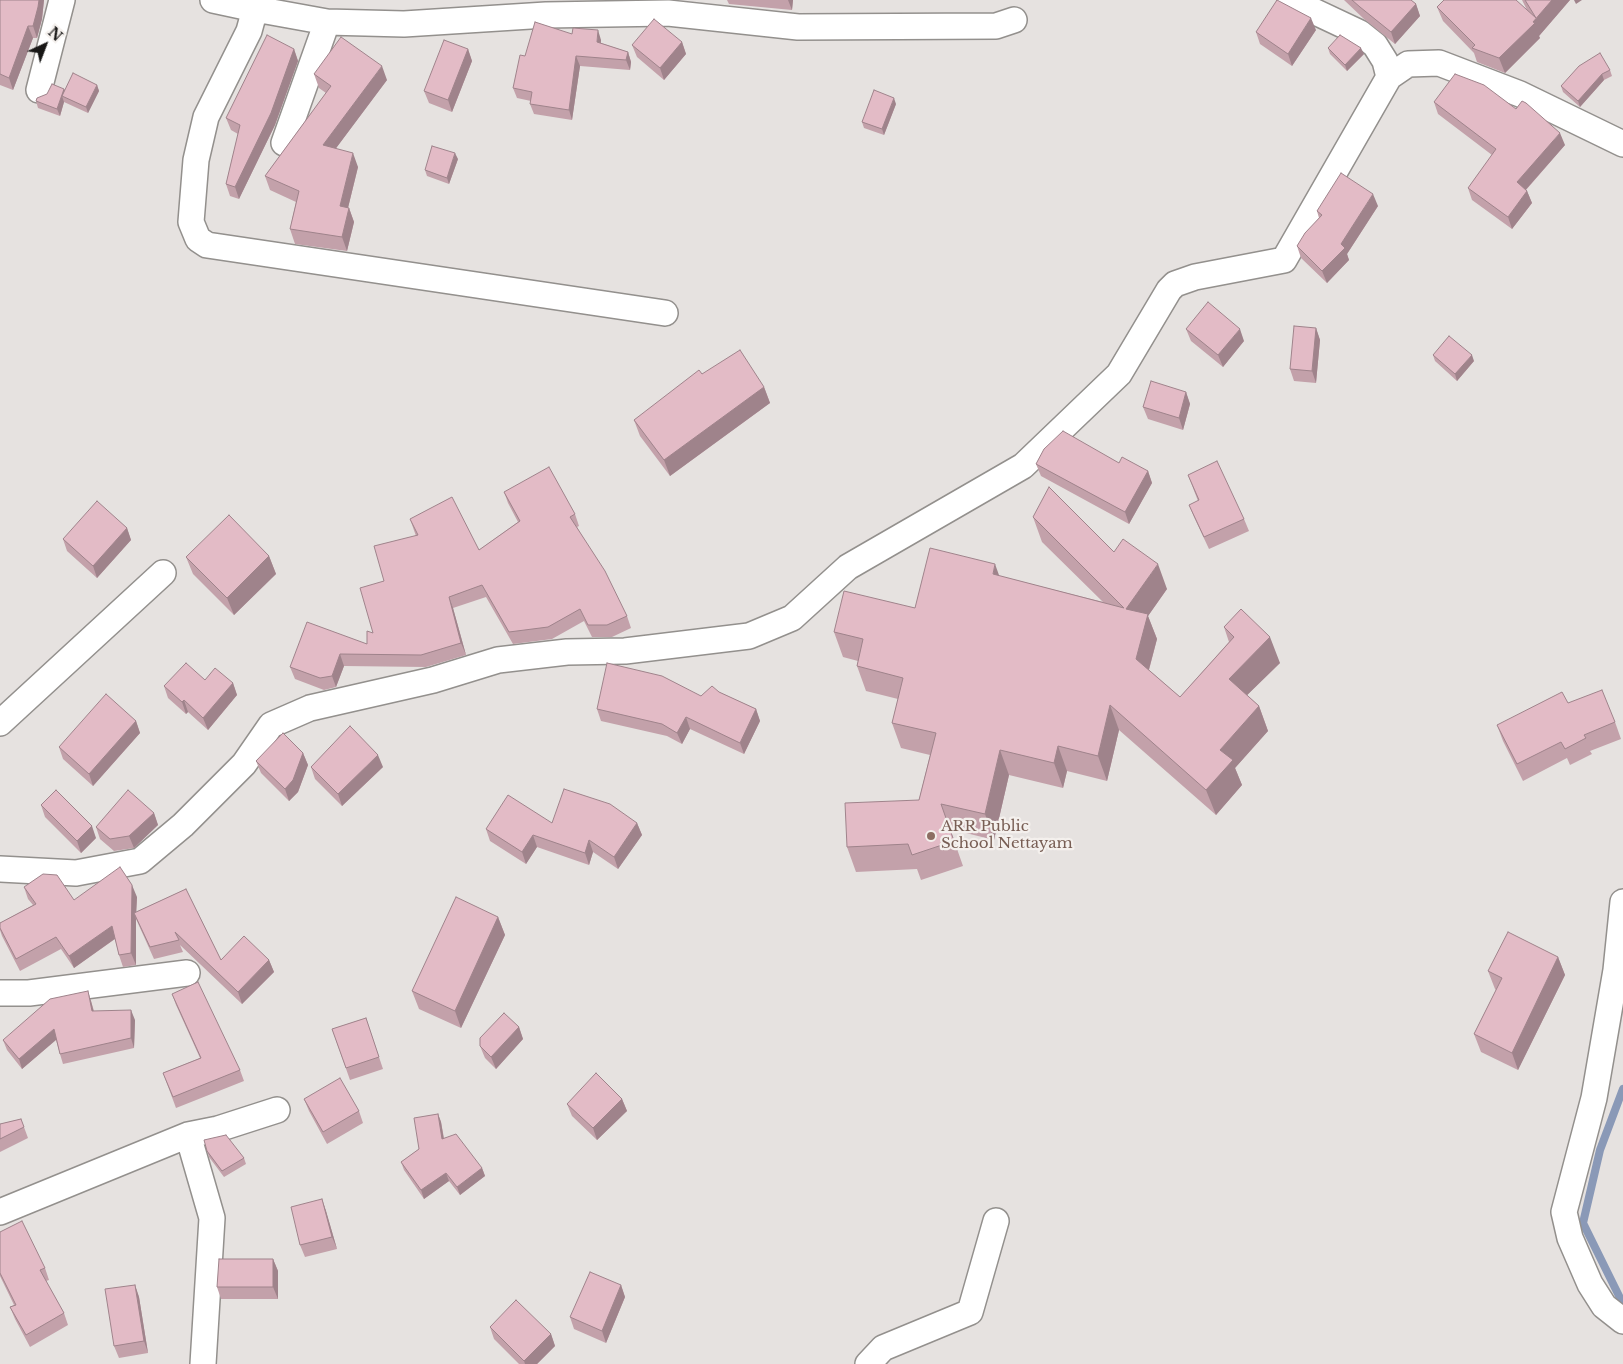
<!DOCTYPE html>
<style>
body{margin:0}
#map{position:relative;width:1623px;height:1364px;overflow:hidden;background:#e6e2e0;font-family:"Libre Baskerville",serif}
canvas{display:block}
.north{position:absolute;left:20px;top:20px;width:50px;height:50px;-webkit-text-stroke:4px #f4f0ed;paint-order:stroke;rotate:43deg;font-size:14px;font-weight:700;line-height:20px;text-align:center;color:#181716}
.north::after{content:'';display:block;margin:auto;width:18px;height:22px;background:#181716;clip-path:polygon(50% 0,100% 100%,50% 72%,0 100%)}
</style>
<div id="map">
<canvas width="1623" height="1364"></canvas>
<div class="north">N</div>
</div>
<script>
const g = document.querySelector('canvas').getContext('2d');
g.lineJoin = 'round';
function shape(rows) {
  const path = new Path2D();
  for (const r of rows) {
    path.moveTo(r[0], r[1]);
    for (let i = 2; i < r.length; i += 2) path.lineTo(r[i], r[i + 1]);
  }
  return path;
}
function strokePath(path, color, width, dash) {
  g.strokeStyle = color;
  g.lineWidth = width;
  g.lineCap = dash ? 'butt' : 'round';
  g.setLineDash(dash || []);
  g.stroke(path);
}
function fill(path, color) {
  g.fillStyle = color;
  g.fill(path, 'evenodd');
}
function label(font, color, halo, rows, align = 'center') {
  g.font = font + ' "Libre Baskerville",serif';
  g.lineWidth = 4.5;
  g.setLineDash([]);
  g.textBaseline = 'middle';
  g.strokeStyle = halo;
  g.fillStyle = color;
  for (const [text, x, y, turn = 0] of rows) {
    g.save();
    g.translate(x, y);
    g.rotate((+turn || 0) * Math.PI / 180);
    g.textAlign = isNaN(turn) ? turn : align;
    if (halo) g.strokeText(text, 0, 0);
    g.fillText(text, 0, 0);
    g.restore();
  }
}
const stream = shape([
 [1623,1089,1600,1150,1583,1223,1623,1304]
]);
const street = shape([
 [213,0,255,9,249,31,206,117,196,160,191,222,198,239,207,245,665,313],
 [1290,0,1360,33,1375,45,1385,61,1389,77],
 [255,9,327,22,404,24,546,15,668,13,798,27,996,26,1014,20],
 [39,90,62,0],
 [284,143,327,22],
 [0,723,163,573],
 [0,869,76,873,140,861,183,825,244,764,271,725,310,708,433,680,498,660,567,652,625,651,749,636,792,618,848,567,1023,466,1119,374,1169,290,1175,284,1195,277,1284,260,1389,77,1408,64,1439,63,1520,94,1623,144],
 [1623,902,1616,970,1594,1098,1564,1212,1570,1238,1590,1284,1604,1306,1623,1321],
 [0,993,29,993,187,973],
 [188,1135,212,1218,203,1364],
 [0,1212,188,1135,218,1129,277,1110],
 [868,1364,883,1348,970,1312,996,1221]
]);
const wall = shape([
 [0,0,44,0,42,19,37,38,33,38,13,90,0,85],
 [727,0,793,0,792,10,729,4],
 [1344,0,1411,0,1416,4,1420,16,1395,44,1364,19],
 [1522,0,1570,0,1539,36,1540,38,1505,73,1477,62,1474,53,1443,21,1437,7,1527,10],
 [1316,30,1292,66,1260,44,1256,32],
 [572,34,601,40,601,43,628,52,631,62,630,70,580,66,572,120,534,114,530,104,531,101,517,98,513,88,525,56],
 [682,42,686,54,664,80,637,57,632,45],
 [1328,48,1364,54,1347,71,1330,54],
 [294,49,298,61,275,125,239,199,230,196,226,184,238,134,231,130,226,118],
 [468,49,472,61,452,112,429,103,424,91],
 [1610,70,1612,76,1604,80,1580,107,1563,92,1561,86],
 [314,74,387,80,336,148,358,167,348,208,349,208,354,222,347,251,295,244,290,229,296,202,270,190,265,176,326,93,319,88],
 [97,85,99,91,88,113,64,102,60,116,38,108,36,101,64,89,65,90],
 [1434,102,1565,145,1526,190,1527,191,1532,203,1512,229,1472,200,1468,188,1492,155,1438,114],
 [896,104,884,135,864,128,862,122],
 [458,159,449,184,427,176,425,170],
 [1378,206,1347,254,1349,260,1327,283,1301,258,1297,246,1319,218,1317,211],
 [1316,328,1320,340,1316,383,1294,381,1290,369],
 [1186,329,1244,341,1223,367,1191,341],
 [1433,355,1474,361,1457,381,1435,361],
 [702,374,764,387,770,403,670,476,640,436,634,420],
 [1186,392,1190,404,1183,430,1148,419,1143,407],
 [1036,464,1148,471,1152,483,1129,524,1041,476],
 [1188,475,1244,519,1249,531,1209,549,1194,517,1189,505,1198,501],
 [504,492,575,514,579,526,577,527,627,616,631,628,612,637,592,637,584,621,552,639,513,644,486,597,453,608,466,655,426,667,344,666,336,687,324,690,295,679,290,667,367,644,373,633,384,581,416,536,410,519,479,550,518,522,508,503],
 [1033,517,1114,552,1167,589,1148,616,1157,639,1149,670,1180,697,1229,642,1224,627,1280,663,1247,695,1259,706,1268,731,1235,768,1242,785,1216,815,1119,730,1107,781,1067,771,1063,788,1009,775,994,840,950,829,963,866,921,880,917,869,856,872,847,847,919,800,930,755,901,748,892,723,898,699,866,691,857,666,858,661,843,657,834,632,915,608,999,576,1103,602,1042,542],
 [127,528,131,540,97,578,67,551,63,539],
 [269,556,276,574,234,615,193,574,186,557],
 [205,680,233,683,237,695,208,730,188,712,186,714,168,698,164,686],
 [719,692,756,709,760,721,744,754,690,729,682,744,667,736,601,721,597,709,701,696],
 [1568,703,1615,722,1621,739,1590,751,1592,754,1570,765,1567,758,1523,781,1503,741,1497,725],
 [136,721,140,733,93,786,63,759,59,747],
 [303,753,308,765,298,792,289,801,261,773,256,761],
 [311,767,383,767,342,806,315,779],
 [41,805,96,838,81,853,45,817],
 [154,813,158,825,134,848,114,851,100,839,96,827],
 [552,823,637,823,642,835,618,869,593,852,589,865,537,847,526,864,490,841,486,829],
 [24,887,74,900,137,897,136,912,186,889,221,960,269,960,274,972,242,1004,180,945,183,952,154,959,136,919,136,965,123,967,119,955,115,939,74,968,61,949,20,971,2,936,0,930,0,923,33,905,28,899],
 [498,917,505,935,461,1028,419,1009,412,991],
 [1558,957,1565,975,1518,1070,1481,1052,1474,1034,1496,990,1495,989,1488,971],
 [172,994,240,1070,244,1081,176,1108,163,1073,200,1058,176,1005],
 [91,1001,94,1011,135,1020,134,1048,63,1064,60,1054,56,1040,22,1069,7,1050,3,1040],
 [366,1018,383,1069,350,1080,332,1029],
 [519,1027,523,1039,496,1069,485,1058,480,1046],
 [304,1099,359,1111,363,1123,327,1144,309,1111],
 [622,1099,627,1111,597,1140,572,1116,567,1104],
 [438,1114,441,1122,444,1138,482,1168,485,1176,460,1195,449,1181,424,1199,404,1170,401,1162,419,1149],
 [21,1119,28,1138,0,1152,0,1124],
 [207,1151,244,1158,246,1164,224,1177,209,1157],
 [322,1199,326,1211,337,1249,305,1257,300,1245],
 [0,1232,45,1268,49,1280,46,1281,64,1313,68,1325,30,1347,15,1319,10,1307,14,1305,0,1276],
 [273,1259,278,1271,278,1299,221,1299,217,1287],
 [135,1285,139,1297,148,1353,119,1358,114,1346],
 [621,1285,625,1297,606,1343,574,1329,570,1317],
 [490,1327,551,1334,555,1346,537,1364,519,1364,494,1339]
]);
const shadedWall = shape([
 [39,0,44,0,42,19,37,38,33,26],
 [788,0,793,0,792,10],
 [1552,0,1570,0,1539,36,1540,38,1505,73,1499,58,1533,22],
 [1574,0,1582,0,1576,4],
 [1416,4,1420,16,1395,44,1391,32],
 [1311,18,1316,30,1292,66,1288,54],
 [28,26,33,38,13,90,9,78],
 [598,30,601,40,600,52,597,42],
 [682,42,686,54,664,80,660,68],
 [1361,48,1364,54,1347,71,1345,65],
 [294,49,298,61,275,125,239,199,235,187],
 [468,49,472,61,452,112,448,100],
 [628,52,631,62,630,70,626,60],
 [576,56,580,66,572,120,569,110],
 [382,66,387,80,328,159,323,145],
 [1602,74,1604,80,1580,107,1578,101],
 [97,85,99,91,88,113,86,107],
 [64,89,67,95,62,96,64,102,60,116,57,109],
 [894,98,896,104,884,135,882,129],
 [1560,133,1565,145,1522,194,1517,182],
 [353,153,358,167,345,220,340,206],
 [455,153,458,159,449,184,447,178],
 [1527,191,1532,203,1512,229,1508,217],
 [1373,194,1378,206,1347,254,1349,260,1327,283,1322,271,1341,244],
 [349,208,354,222,347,251,342,237],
 [1316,328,1320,340,1316,383,1312,371],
 [1240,329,1244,341,1223,367,1218,355],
 [1472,355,1474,361,1457,381,1455,374],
 [764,387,770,403,670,476,664,460],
 [1186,392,1190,404,1183,430,1179,418],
 [1148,471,1152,483,1129,524,1125,512],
 [127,528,131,540,97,578,93,566],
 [269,556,276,574,234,615,227,598],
 [995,564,1004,589,993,574],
 [1158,564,1167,589,1148,616,1157,639,1145,684,1136,659,1126,609],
 [449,597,453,608,466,655,461,643],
 [1270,637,1280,663,1238,704,1229,679],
 [340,654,344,666,336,687,332,676],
 [233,683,237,695,208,730,203,718],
 [184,700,188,712,186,714,182,702],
 [1110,705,1119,730,1107,781,1098,756],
 [1259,706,1268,731,1235,768,1242,785,1216,815,1206,790,1220,750],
 [756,709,760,721,744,754,740,743],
 [686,717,690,729,682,744,677,733],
 [136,721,140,733,93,786,89,774],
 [1058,746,1067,771,1063,788,1054,763],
 [1000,750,1009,775,994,840,985,814],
 [303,753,308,765,298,792,289,801,285,789],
 [378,755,383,767,342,806,338,794],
 [154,813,158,825,134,848,129,836],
 [637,823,642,835,618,869,614,857],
 [92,826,96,838,81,853,77,841],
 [533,835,537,847,526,864,522,852],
 [589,840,593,852,589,865,585,853],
 [132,885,137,897,136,918,134,913,136,919,136,965,131,953],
 [498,917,505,935,461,1028,455,1011],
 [112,926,116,938,74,968,69,956],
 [1558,957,1565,975,1518,1070,1512,1053],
 [269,960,274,972,242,1004,238,992],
 [88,991,91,1001,96,1021,92,1011],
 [131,1010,135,1020,134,1048,131,1038],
 [519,1027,523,1039,496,1069,491,1057],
 [54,1029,57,1039,22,1069,19,1059],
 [622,1099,627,1111,597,1140,593,1128],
 [438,1114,441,1122,445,1147,442,1139],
 [482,1168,485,1176,460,1195,457,1187],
 [446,1173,449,1181,424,1199,421,1190],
 [322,1199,326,1211,337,1249,332,1237],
 [273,1259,278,1271,278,1299,273,1287],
 [135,1285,139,1297,148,1353,144,1341],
 [621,1285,625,1297,606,1343,602,1331],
 [551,1334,555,1346,537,1364,525,1364,524,1361]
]);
const building = shape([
 [0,0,39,0,38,7,33,26,28,26,9,78,0,74,0,0],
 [1277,0,1311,18,1288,54,1256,32,1277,0],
 [1352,0,1411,0,1416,4,1391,32,1360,7,1352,0],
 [1444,0,1516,0,1536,18,1525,0,1552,0,1533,22,1535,23,1499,58,1472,48,1475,45,1437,7,1444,0],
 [654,19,682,42,660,68,632,45,654,19],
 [535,22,572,34,573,28,598,30,597,42,628,52,626,60,576,56,569,110,530,104,532,92,513,88,520,55,525,56,535,22],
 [267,35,294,49,271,113,235,187,226,184,240,125,226,118,267,35],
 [1340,35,1361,48,1345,65,1328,48,1340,35],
 [341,37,382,66,323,145,353,153,340,206,349,208,342,237,290,229,299,191,265,176,331,86,314,74,341,37],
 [444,40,468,49,448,100,424,91,444,40],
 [1600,53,1610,70,1602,74,1578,101,1561,86,1579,66,1600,53],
 [73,73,97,85,86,107,62,96,73,73],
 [1455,74,1484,85,1516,109,1522,101,1526,103,1560,133,1517,182,1527,191,1508,217,1468,188,1496,149,1434,102,1455,74],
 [52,84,64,89,57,109,36,101,37,98,47,94,52,84],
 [874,90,894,98,882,129,862,122,874,90],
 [432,146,455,153,447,178,425,170,432,146],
 [1341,173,1373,194,1341,244,1345,248,1322,271,1297,246,1305,233,1322,215,1317,211,1341,173],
 [1208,302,1240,329,1218,355,1186,329,1208,302],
 [1294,326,1316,328,1312,371,1290,369,1294,326],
 [1449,336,1472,355,1455,374,1433,355,1449,336],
 [740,350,764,387,664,460,634,420,699,370,702,374,740,350],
 [1151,381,1186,392,1179,418,1143,407,1151,381],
 [1063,431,1119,463,1122,457,1148,471,1125,512,1036,464,1044,449,1063,431],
 [1217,461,1244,519,1204,537,1189,505,1199,500,1188,475,1217,461],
 [549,467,575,514,570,517,605,571,627,616,607,625,588,625,580,609,548,627,509,632,482,585,449,597,461,643,421,655,340,654,332,676,320,678,290,667,307,622,367,644,367,631,373,633,360,588,384,581,374,546,418,535,410,519,452,497,479,550,520,521,504,492,549,467],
 [1049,487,1114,552,1123,539,1158,564,1126,609,1148,614,1136,659,1180,697,1234,637,1224,627,1241,609,1270,637,1229,679,1259,706,1220,750,1233,760,1206,790,1110,705,1098,756,1058,746,1054,763,1000,750,985,814,941,804,954,841,912,855,908,844,847,847,845,803,919,800,936,733,892,723,903,678,857,666,863,639,834,632,844,591,915,608,930,548,995,564,993,574,1124,608,1033,517,1049,487],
 [97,501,127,528,93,566,63,539,97,501],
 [229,515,269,556,227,598,186,557,229,515],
 [186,663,205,680,215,668,233,683,203,718,184,700,182,702,164,686,186,663],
 [607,663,662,676,701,696,712,686,719,692,756,709,740,743,686,717,677,733,662,724,597,709,607,663],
 [1602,690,1615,722,1584,735,1586,738,1565,749,1561,742,1517,764,1497,725,1562,692,1568,703,1602,690],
 [106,694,136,721,89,774,59,747,106,694],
 [350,726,378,755,338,794,311,767,350,726],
 [283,733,303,753,293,780,285,789,256,761,283,733],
 [564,789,610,804,637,823,614,857,589,840,585,853,533,835,522,852,486,829,508,795,552,823,564,789],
 [56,790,92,826,77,841,41,805,56,790],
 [128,790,154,813,129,836,110,839,96,827,128,790],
 [120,867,132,885,131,953,119,955,112,926,69,956,56,937,16,959,0,928,0,923,36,904,24,887,43,874,57,875,74,900,120,867],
 [186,889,221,960,244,936,269,960,238,992,175,932,179,940,150,947,134,913,186,889],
 [456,897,498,917,455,1011,412,991,456,897],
 [1508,932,1558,957,1512,1053,1474,1034,1502,978,1488,971,1508,932],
 [198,982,240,1070,173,1097,163,1073,201,1058,172,994,198,982],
 [88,991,92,1011,131,1010,131,1038,60,1054,54,1029,19,1059,3,1040,50,999,88,991],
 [504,1013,519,1027,491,1057,480,1046,480,1038,504,1013],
 [366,1018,379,1057,346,1068,332,1029,366,1018],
 [596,1073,622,1099,593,1128,567,1104,596,1073],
 [340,1078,359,1111,323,1132,304,1099,340,1078],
 [438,1114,442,1139,456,1134,482,1168,457,1187,446,1173,421,1190,401,1162,419,1149,414,1118,438,1114],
 [21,1119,24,1127,0,1139,0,1124,21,1119],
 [226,1135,244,1158,222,1171,207,1151,204,1140,226,1135],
 [322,1199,332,1237,300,1245,291,1207,322,1199],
 [22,1221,45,1268,40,1270,64,1313,26,1335,10,1307,16,1305,0,1273,0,1232,22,1221],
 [219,1259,273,1259,273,1287,217,1287,219,1259],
 [590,1272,621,1285,602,1331,570,1317,590,1272],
 [135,1285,144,1341,114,1346,105,1289,135,1285],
 [516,1300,551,1334,524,1361,490,1327,516,1300]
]);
const markers = [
 [931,836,5,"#8d6e63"]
];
const educationNames = [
 ["ARR Public",941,827],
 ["School Nettayam",941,844]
];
strokePath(stream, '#8a99b7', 8);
strokePath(street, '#93908d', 28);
strokePath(street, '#fff', 25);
fill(wall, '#c3a1aa');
fill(shadedWall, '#9f838b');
fill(building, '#e3bbc6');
strokePath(building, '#9f838b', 1);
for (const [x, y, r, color] of markers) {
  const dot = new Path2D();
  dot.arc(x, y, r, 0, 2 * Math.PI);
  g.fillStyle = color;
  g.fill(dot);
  strokePath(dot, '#f4f0ed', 2);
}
label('15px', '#785e54', '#f4f0ed', educationNames, 'left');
</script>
